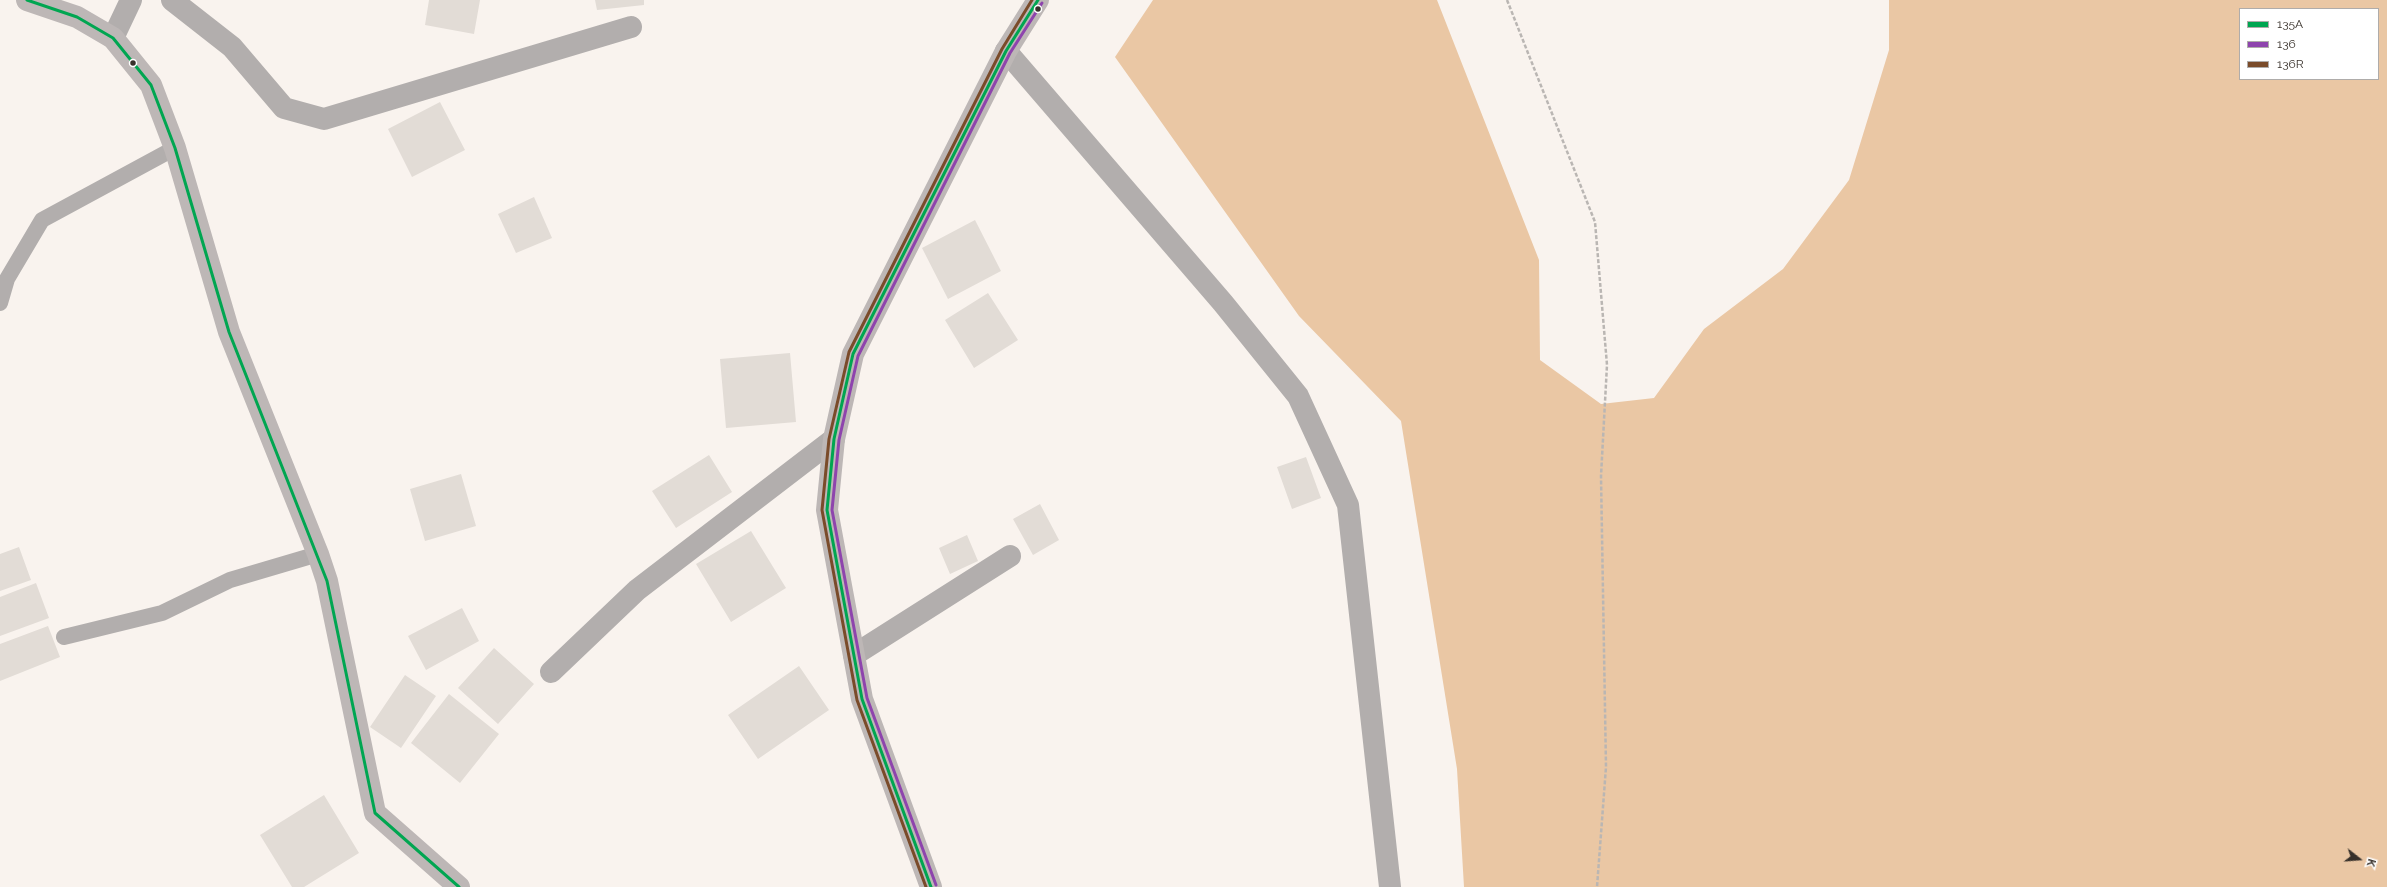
<!DOCTYPE html>
<style>
body{margin:0}
#map{position:relative;width:2387px;height:887px;overflow:hidden;background:#f9f3ee;font-family:Raleway,sans-serif}
canvas{display:block}
.legend{position:absolute;left:2239px;top:8px;width:140px;height:72px;box-sizing:border-box;background:#fff;border:1px solid #afacaa;margin:0;padding:5px 7px;list-style:none;font-size:12px;color:#37302a}
.legend li{display:flex;align-items:center;gap:8px;height:20px}
.legend b{width:20px;border:1px solid #afacaa}
.north{position:absolute;left:2339px;top:839px;width:40px;height:40px;-webkit-text-stroke:3px #fff;paint-order:stroke;rotate:107deg;font-size:11px;font-weight:700;line-height:16px;text-align:center;color:#37302a}
.north::after{content:'';display:block;margin:auto;width:14px;height:18px;background:#37302a;clip-path:polygon(50% 0,100% 100%,50% 72%,0 100%)}
</style>
<div id="map">
<canvas width="2387" height="887"></canvas>
<ul class="legend">
<li><b style="height:5px;background:#00a651"></b>135A</li>
<li><b style="height:5px;background:#8e44ad"></b>136</li>
<li><b style="height:5px;background:#7a4b2a"></b>136R</li>
</ul>
<div class="north">K</div>
</div>
<script>
const g = document.querySelector('canvas').getContext('2d');
g.lineJoin = 'round';
function fill(path, color) {
  g.fillStyle = color;
  g.fill(path, 'evenodd');
}
function shape(rows) {
  const path = new Path2D();
  for (const r of rows) {
    path.moveTo(r[0], r[1]);
    for (let i = 2; i < r.length; i += 2) path.lineTo(r[i], r[i + 1]);
  }
  return path;
}
function strokePath(path, color, width, dash) {
  g.strokeStyle = color;
  g.lineWidth = width;
  g.lineCap = dash ? 'butt' : 'round';
  g.setLineDash(dash || []);
  g.stroke(path);
}
const forest = shape([
 [1153,0,1437,0,1539,260,1540,360,1601,404,1654,398,1704,329,1783,269,1849,180,1889,50,1889,0,2387,0,2387,887,1464,887,1457,769,1401,421,1299,316,1115,57],
 [2240,9,2378,9,2378,79,2240,79]
]);
const building = shape([
 [429,0,480,0,474,34,425,25],
 [595,0,644,0,644,5,597,10],
 [440,102,465,150,412,177,388,129],
 [534,197,552,238,516,253,498,214],
 [975,220,1001,271,948,299,922,248],
 [988,293,1018,340,974,368,945,320],
 [790,353,796,422,726,428,720,359],
 [709,455,732,492,676,528,652,491],
 [1306,457,1321,498,1292,509,1277,467],
 [461,474,476,526,425,541,410,489],
 [1040,504,1059,540,1033,555,1013,519],
 [751,531,786,588,731,622,696,564],
 [967,535,978,561,950,574,939,548],
 [19,547,31,580,0,591,0,554],
 [36,583,49,618,0,636,0,597],
 [462,608,479,641,426,670,408,636],
 [48,626,60,657,0,681,0,644],
 [494,648,534,684,498,724,458,688],
 [799,666,829,710,758,759,728,715],
 [405,675,436,696,401,748,370,727],
 [449,694,499,734,460,783,411,743],
 [324,795,359,853,304,887,292,887,260,835]
]);
const path = shape([
 [1507,0,1595,222,1607,365,1601,476,1606,767,1597,887]
]);
const lane = shape([
 [0,303,7,279,42,220,175,148],
 [64,637,162,613,230,580,318,554]
]);
const street = shape([
 [172,0,232,47,284,108,324,119,631,27],
 [113,38,131,0],
 [1006,51,1223,303,1298,396,1348,505,1390,887],
 [854,655,1010,556],
 [551,672,637,590,834,439]
]);
const secondary = shape([
 [27,0,77,17,113,38,151,85,175,148,229,332,318,554,327,581,375,813,459,887],
 [931,887,862,699,827,510,834,439,853,354,1006,51,1038,0]
]);
const bus1 = shape([
 [27,0,77,17,113,38,151,85,175,148,229,332,327,581,375,813,459,887],
 [931,887,862,699,827,510,834,439,853,354,1006,51,1038,0]
]);
const bus2 = shape([
 [936,885,867,698,832,510,839,440,858,356,1010,53,1042,3]
]);
const bus3 = shape([
 [926,887,857,700,822,510,829,439,849,352,1002,49,1032,0]
]);
const markers = [
 [1038,9,3.5,"#37302a"],
 [133,63,3.5,"#37302a"]
];
fill(forest, '#eac7a4');
fill(building, '#e2dcd6');
strokePath(path, '#bab6b3', 2.5, [4, 2]);
strokePath(lane, '#b2aead', 16);
strokePath(street, '#b2aead', 22);
strokePath(secondary, '#bdb7b6', 22);
strokePath(bus1, '#00a651', 3);
strokePath(bus2, '#8e44ad', 3);
strokePath(bus3, '#7a4b2a', 3);
for (const [x, y, r, color] of markers) {
  const dot = new Path2D();
  dot.arc(x, y, r, 0, 2 * Math.PI);
  g.fillStyle = color;
  g.fill(dot);
  strokePath(dot, '#fff', 1.5);
}
</script>
